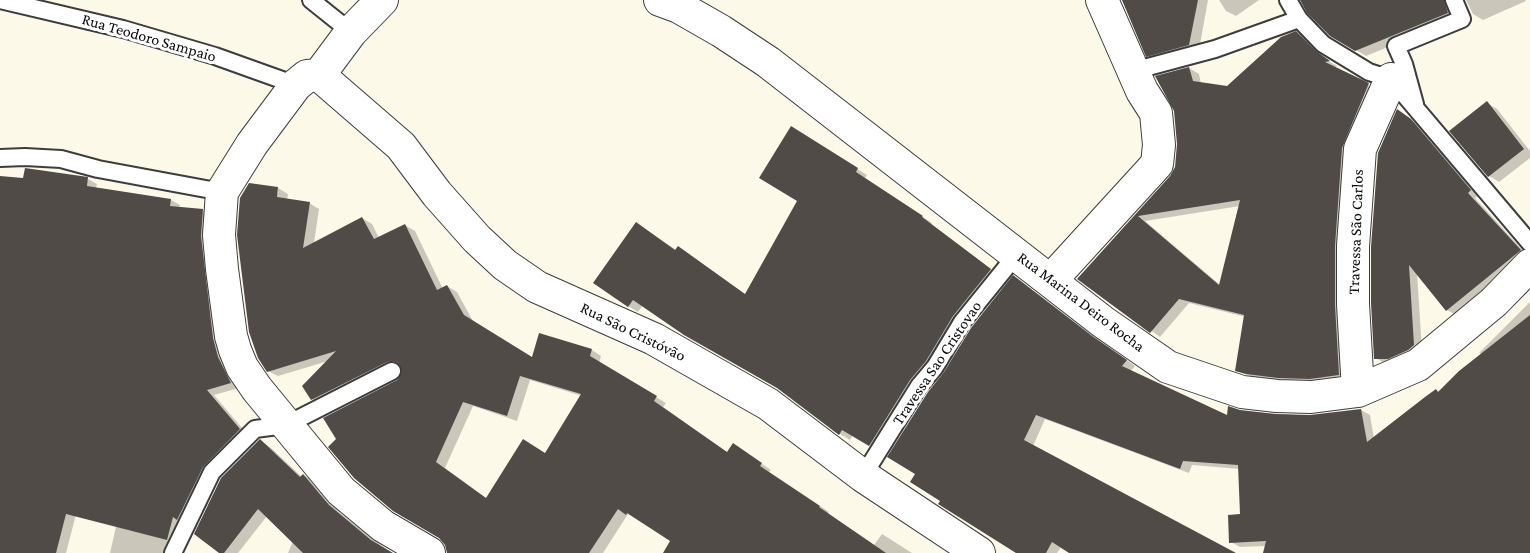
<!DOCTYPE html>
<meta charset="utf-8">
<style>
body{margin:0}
canvas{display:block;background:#fdf9e9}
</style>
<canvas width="1530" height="553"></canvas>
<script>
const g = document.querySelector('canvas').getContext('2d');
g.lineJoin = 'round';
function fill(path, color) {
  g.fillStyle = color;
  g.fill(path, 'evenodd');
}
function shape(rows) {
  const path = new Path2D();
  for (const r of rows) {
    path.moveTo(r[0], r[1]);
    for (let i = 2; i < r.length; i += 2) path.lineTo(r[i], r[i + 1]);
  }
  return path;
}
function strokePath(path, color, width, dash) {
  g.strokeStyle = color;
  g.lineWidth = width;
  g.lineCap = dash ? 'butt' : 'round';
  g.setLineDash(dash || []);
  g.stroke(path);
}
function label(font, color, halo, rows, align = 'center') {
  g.font = font + ' "Crimson Pro",serif';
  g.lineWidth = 6;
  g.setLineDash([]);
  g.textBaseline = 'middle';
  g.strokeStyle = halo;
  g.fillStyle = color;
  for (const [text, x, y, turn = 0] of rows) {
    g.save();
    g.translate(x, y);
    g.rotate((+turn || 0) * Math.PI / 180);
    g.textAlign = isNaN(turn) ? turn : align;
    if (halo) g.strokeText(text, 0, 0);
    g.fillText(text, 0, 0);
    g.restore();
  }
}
const shadow = shape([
 [1122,0,1208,0,1199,50,1157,61,1148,55],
 [1219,0,1259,0,1236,16,1226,11],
 [1302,0,1455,0,1457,19,1366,56,1331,35],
 [1466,0,1525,0,1526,1,1483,20,1473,14],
 [1296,33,1306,38,1325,59,1337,66,1333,68,1378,90,1348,380,1321,384,1257,379,1236,370,1246,317,1189,303,1160,337,1079,278,1172,177,1176,167,1189,68,1199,74,1201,84,1228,87],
 [1240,206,1220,285,1145,221],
 [1487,103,1497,109,1530,151,1530,158,1499,182,1489,176],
 [1406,116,1420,126,1479,195,1475,198,1528,256,1456,315,1447,310,1417,273,1422,350,1384,363,1376,358],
 [802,134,867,175,865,178,932,223,931,224,1000,276,880,451,853,435,850,440,840,434,778,388,643,305,638,312,628,306,636,224,746,295,799,201],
 [37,170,88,179,97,184,96,188,171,200,180,205,179,208,202,210,212,216,239,388,214,395,248,435,213,470,177,544,169,542,167,553,110,553,149,380,113,372,66,553,0,553,0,178,24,180],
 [278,188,288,194,287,200,309,203,319,209,314,243,362,218,372,224,379,238,405,225,415,231,443,289,447,286,457,292,474,323,533,359,592,350,601,356,599,363,666,403,663,407,728,453,743,451,771,470,769,472,829,512,828,514,874,545,882,534,912,553,665,553,672,541,628,514,603,553,448,553,401,366,322,405,312,399,328,361,278,376,268,371,259,358],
 [530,380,582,396,545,455,487,499,445,468,473,406,517,421],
 [1014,277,1135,366,1130,372,1228,417,1240,411,1311,416,1361,410,1370,415,1374,439,1436,390,1440,393,1482,354,1479,353,1530,302,1530,553,1264,553,1266,546,1240,547,1231,542,1242,516,1240,469,1192,465,1189,473,1045,419,1033,446,1211,553,1071,553,1061,547,1057,553,1020,553],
 [260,441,270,447,302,477,304,475,313,481,339,512,391,553,288,553,293,541,267,516,238,553,222,553]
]);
const building = shape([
 [1122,0,1198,0,1189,45,1146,57],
 [1300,0,1444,0,1448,13,1355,51,1330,36,1307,13],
 [1296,31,1316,51,1330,61,1325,62,1369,83,1342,148,1335,246,1335,305,1339,375,1310,379,1278,378,1246,374,1235,371,1244,315,1179,299,1150,333,1077,279,1170,176,1175,167,1177,144,1174,111,1155,76,1189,67,1193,81,1227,86,1281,37],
 [1240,200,1219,285,1138,216],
 [1487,101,1524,149,1488,177,1449,131],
 [1397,109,1411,119,1471,190,1468,193,1521,250,1446,311,1409,265,1414,345,1408,350,1388,359,1374,359,1371,303,1371,247,1378,153],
 [791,126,858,168,856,172,923,216,922,217,991,269,953,316,926,361,910,380,869,446,842,430,839,435,777,388,684,335,633,300,628,307,593,283,636,222,675,250,678,246,745,294,797,201,759,178],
 [25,168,88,177,87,186,171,199,170,206,203,209,201,236,213,338,218,357,231,383,207,390,240,429,203,467,177,520,173,517,167,540,66,514,56,553,0,553,0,176,23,178],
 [249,183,278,187,277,197,310,202,303,248,362,217,374,239,405,224,437,290,447,285,464,315,532,357,539,333,592,349,590,356,657,396,654,401,727,452,733,443,762,463,760,466,820,506,819,507,886,553,663,553,670,541,627,513,626,515,618,509,589,553,447,553,445,545,439,538,393,511,354,478,328,447,336,439,323,418,397,380,402,372,398,363,393,361,387,362,311,400,302,386,336,351,267,372,258,358,249,332,237,235,240,198],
 [520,376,581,394,545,453,523,439,486,498,436,462,463,402,507,416],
 [1013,275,1092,336,1127,360,1122,366,1227,415,1228,406,1240,410,1275,414,1310,415,1361,409,1367,442,1425,397,1436,389,1438,392,1459,371,1530,315,1530,553,1263,553,1266,541,1229,543,1228,515,1240,514,1238,465,1183,461,1180,469,1036,415,1024,440,1236,553,1069,553,1052,542,1046,553,1016,553,938,504,940,501,910,482,915,474,887,457,928,392,944,372,971,328],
 [260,439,300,477,303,474,329,505,371,540,393,553,303,553,258,509,224,553,219,553,194,534,221,478]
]);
const service = shape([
 [0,0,123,29,215,56,296,85],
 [311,0,351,32],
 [1288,0,1299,19,1323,44,1369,72,1391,79,1530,243],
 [1133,71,1215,49,1299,19],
 [1415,104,1404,64,1396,46,1462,19,1454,0],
 [0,158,25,157,61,159,98,169,222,192],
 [863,476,919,386,935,367,962,322,1017,254],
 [173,553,212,472,255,429,286,425,392,371]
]);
const minor = shape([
 [382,0,351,32,319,75,307,76,296,85,252,144,222,192,219,235,222,269,231,336,235,350,242,367,257,389,341,491,383,526,429,553],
 [660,0,679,7,721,31,768,62,1103,322,1168,367,1242,392,1277,396,1311,397,1358,391,1418,365,1494,302,1530,265],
 [319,75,401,146,437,194,477,239,505,265,537,287,654,339,768,404,863,476,979,553],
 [1051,280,1157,164,1159,145,1156,113,1142,91,1102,0],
 [1358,391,1353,304,1353,246,1360,149,1391,79]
]);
const streetNames = [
 ["Rua Teodoro Sampaio",149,38,16],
 ["Travessa São Carlos",1356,232,-88],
 ["Rua Marina Deiro Rocha",1081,302,37],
 ["Rua São Cristóvão",633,332,26],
 ["Travessa Sao Cristovao",937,363,-56]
];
fill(shadow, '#0003');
fill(building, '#514b48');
strokePath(service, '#3d3d3d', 20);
strokePath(minor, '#3d3d3d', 34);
strokePath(service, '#fff', 16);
strokePath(minor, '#fff', 32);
label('16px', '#0a0a0a', '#fff', streetNames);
</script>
